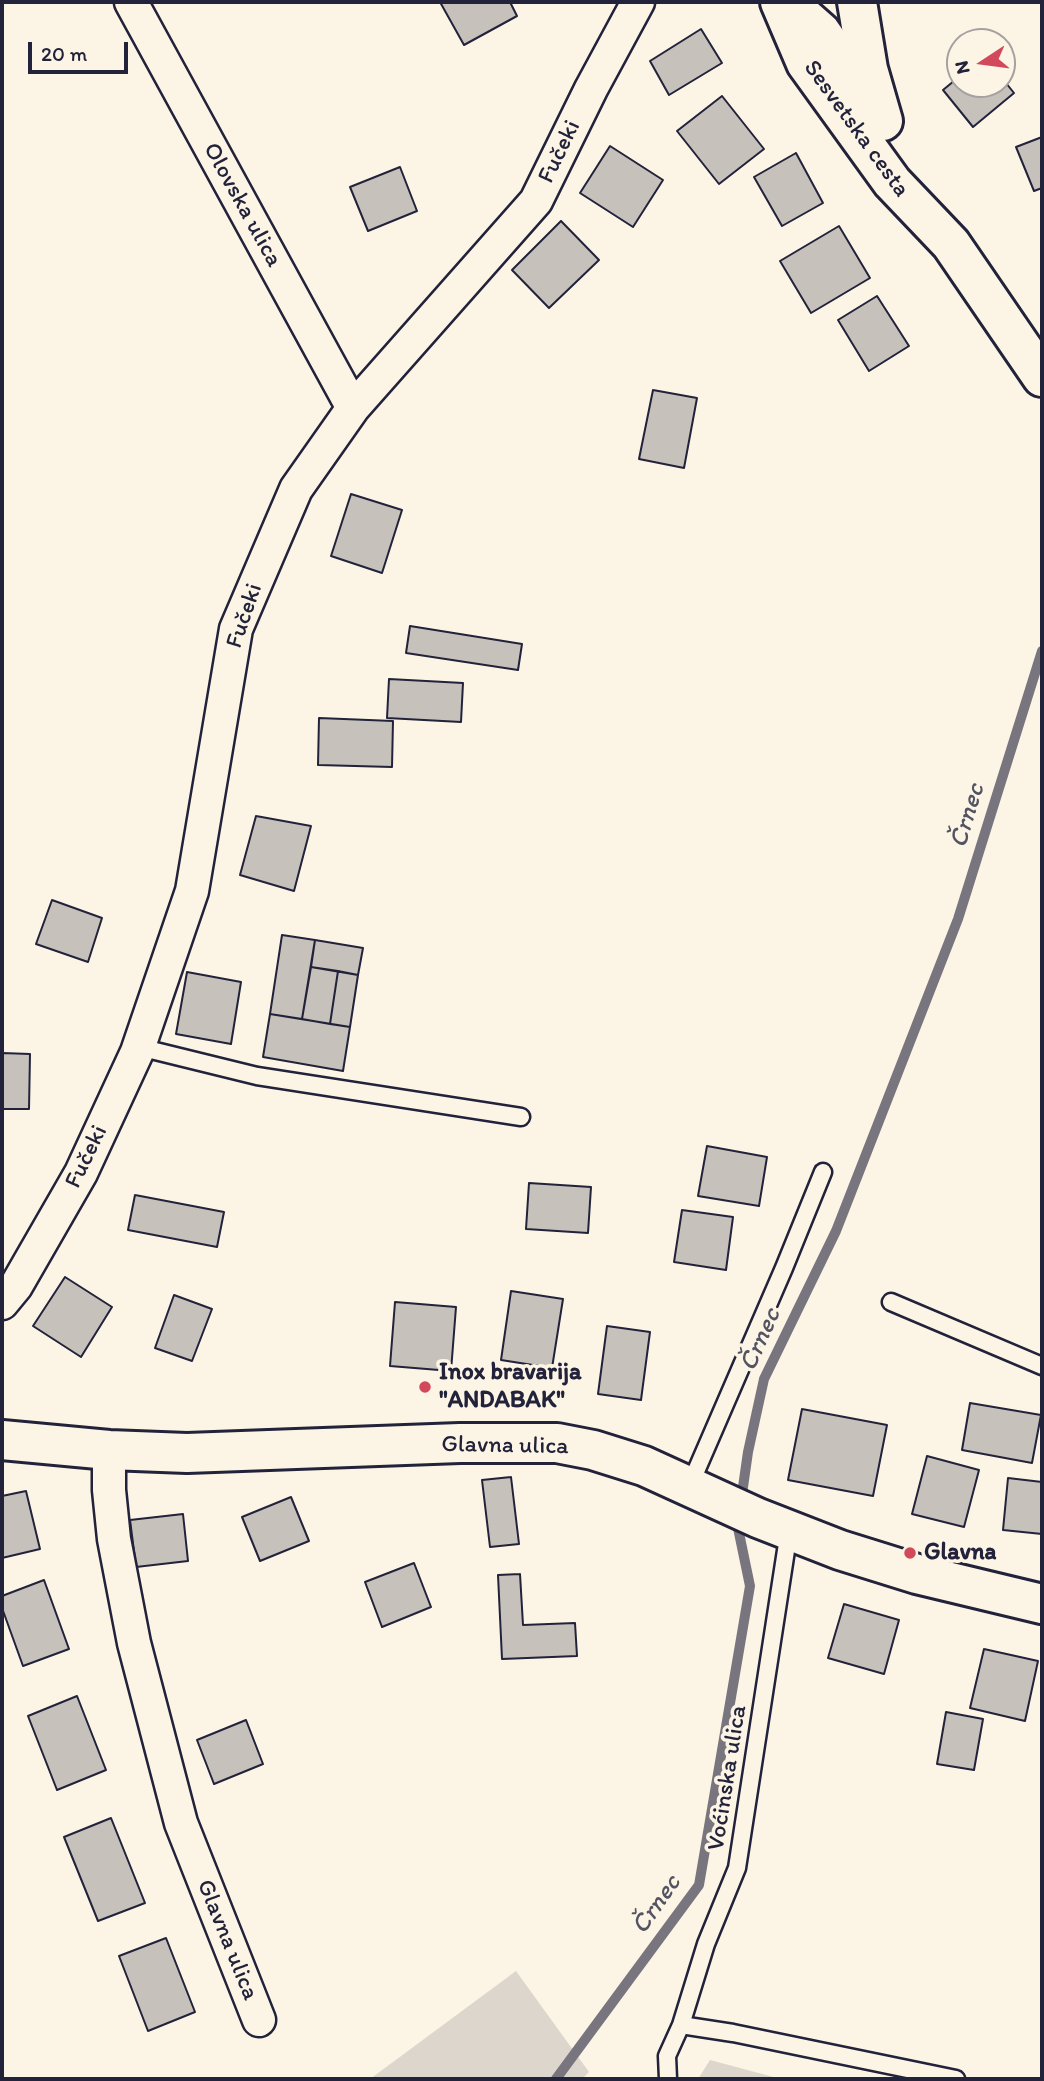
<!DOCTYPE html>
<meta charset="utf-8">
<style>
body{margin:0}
#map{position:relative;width:1044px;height:2081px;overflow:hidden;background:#fcf5e5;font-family:Itim,sans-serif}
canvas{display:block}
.frame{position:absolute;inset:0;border:4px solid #22223b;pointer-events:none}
.north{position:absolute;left:946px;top:28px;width:70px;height:70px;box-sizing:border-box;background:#fcf5e5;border:2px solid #a5a1a1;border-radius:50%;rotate:257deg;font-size:19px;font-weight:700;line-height:28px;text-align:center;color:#22223b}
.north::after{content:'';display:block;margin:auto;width:24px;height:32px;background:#d1495b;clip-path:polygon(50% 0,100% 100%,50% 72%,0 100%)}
.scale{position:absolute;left:28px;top:42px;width:100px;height:32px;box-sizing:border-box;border:4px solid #22223b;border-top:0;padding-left:9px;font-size:21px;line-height:24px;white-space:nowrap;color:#22223b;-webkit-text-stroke:5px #fcf5e5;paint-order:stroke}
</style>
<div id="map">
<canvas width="1044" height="2081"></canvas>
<div class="frame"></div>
<div class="north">N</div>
<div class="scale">20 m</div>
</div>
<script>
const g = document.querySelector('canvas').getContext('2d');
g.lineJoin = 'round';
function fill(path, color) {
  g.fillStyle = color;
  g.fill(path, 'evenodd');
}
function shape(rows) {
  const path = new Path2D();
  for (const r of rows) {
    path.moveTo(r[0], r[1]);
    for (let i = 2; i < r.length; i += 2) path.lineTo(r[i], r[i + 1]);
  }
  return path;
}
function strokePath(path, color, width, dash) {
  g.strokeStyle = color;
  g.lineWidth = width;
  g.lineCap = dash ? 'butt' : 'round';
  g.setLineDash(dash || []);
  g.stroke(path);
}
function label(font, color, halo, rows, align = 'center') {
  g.font = font + ' Itim,sans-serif';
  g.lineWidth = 7;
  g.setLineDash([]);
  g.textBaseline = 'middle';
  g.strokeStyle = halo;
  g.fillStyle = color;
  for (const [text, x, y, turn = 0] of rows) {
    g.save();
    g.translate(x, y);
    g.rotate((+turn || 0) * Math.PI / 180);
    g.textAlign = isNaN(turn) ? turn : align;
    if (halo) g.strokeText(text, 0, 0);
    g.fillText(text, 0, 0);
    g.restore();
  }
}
const green = shape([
 [516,1971,589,2072,582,2079,370,2079],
 [710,2060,781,2079,698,2079]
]);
const stream = shape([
 [741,1501,748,1452,764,1379,836,1231,958,919,1042,651],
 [556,2079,699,1885,750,1586,738,1528,739,1520]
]);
const building = shape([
 [440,2,510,2,517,16,464,45,440,2],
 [701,29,722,63,669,95,650,61,701,29],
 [960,76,960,84,1002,84,1002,78,1014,93,973,127,943,90,960,76],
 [722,96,764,149,719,184,677,131,722,96],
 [1042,137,1042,188,1034,191,1016,147,1042,137],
 [610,146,663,180,633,227,580,193,610,146],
 [796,153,823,203,782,226,754,177,796,153],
 [400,167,417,211,368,231,350,187,400,167],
 [561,221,599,260,549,308,512,270,561,221],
 [839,226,870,278,811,313,780,261,839,226],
 [877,296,909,346,869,371,838,320,877,296],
 [653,390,697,398,684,468,639,459,653,390],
 [351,494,402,510,382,573,331,556,351,494],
 [410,626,522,644,518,670,406,653,410,626],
 [389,679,463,683,461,722,387,718,389,679],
 [319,718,393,721,392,767,318,765,319,718],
 [256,816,311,826,294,891,240,875,256,816],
 [52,900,102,918,88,962,36,944,52,900],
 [282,935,315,940,302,1019,270,1014,282,935],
 [315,940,363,948,358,975,311,967,315,940],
 [311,967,338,971,330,1024,302,1019,311,967],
 [338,971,358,975,350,1027,330,1024,338,971],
 [187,972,241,982,231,1044,176,1034,187,972],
 [270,1014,350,1027,343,1071,263,1057,270,1014],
 [2,1053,30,1054,29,1109,2,1109,2,1053],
 [707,1146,767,1157,759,1206,698,1196,707,1146],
 [529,1183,591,1187,588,1233,526,1229,529,1183],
 [135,1195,224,1212,217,1247,128,1230,135,1195],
 [682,1210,733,1217,726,1270,674,1262,682,1210],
 [65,1277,112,1307,81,1357,33,1326,65,1277],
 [511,1291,563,1299,552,1368,501,1360,511,1291],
 [174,1295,212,1309,192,1361,155,1348,174,1295],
 [395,1302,456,1307,451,1371,390,1366,395,1302],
 [607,1326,650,1332,641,1400,598,1394,607,1326],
 [970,1403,1041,1415,1032,1463,962,1450,970,1403],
 [802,1409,887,1425,873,1496,788,1480,802,1409],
 [927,1456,979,1470,964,1527,912,1514,927,1456],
 [511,1477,519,1544,490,1547,482,1480,511,1477],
 [1008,1478,1042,1482,1042,1534,1003,1530,1008,1478],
 [26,1491,40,1549,2,1558,2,1496,26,1491],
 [291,1497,309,1541,260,1561,242,1517,291,1497],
 [183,1514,188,1561,136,1567,130,1520,183,1514],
 [414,1563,431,1607,382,1627,365,1582,414,1563],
 [520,1574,523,1625,575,1623,577,1656,502,1659,498,1575,520,1574],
 [44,1580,69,1649,23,1666,2,1608,2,1596,44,1580],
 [844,1604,899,1620,884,1674,828,1658,844,1604],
 [984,1649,1038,1661,1025,1721,970,1708,984,1649],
 [77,1696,106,1770,57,1790,28,1716,77,1696],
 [946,1712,983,1719,974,1770,937,1764,946,1712],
 [246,1720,263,1764,214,1784,197,1740,246,1720],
 [111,1818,145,1903,98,1921,64,1837,111,1818],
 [166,1938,195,2012,148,2031,119,1956,166,1938]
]);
const lane = shape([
 [139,1047,257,1076,521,1117],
 [891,1302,1042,1366],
 [690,1485,784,1268,823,1172],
 [681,2025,733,2033,956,2079],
 [668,2079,667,2056,681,2025,706,1944,737,1868,789,1531]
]);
const street = shape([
 [131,2,353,408],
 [2,1303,16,1286,81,1173,137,1052,192,891,236,629,296,489,353,408,536,201,591,89,638,2],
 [109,1450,109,1490,114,1539,134,1643,181,1823,259,2020]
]);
const secondary = shape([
 [780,2,806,63,892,182,951,244,1042,377],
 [787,2,821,32,878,114],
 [2,1440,109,1450,187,1453,460,1443,557,1443,593,1450,644,1466,758,1518,840,1550,917,1574,1042,1604]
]);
const highway = shape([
 [857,2,868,69,883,121]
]);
const markers = [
 [425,1387,7,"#d1495b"],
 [910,1553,7,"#d1495b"]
];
const streetNames = [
 ["Sesvetska cesta",856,129,54],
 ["Fučeki",560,152,-64],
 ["Olovska ulica",242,205,61],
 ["Fučeki",245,616,-71],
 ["Fučeki",87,1157,-64],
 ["Glavna ulica",505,1446,1],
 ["Voćinska ulica",728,1778,-81],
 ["Glavna ulica",227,1940,68]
];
const poiNames = [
 ["Inox bravarija",439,1373],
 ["\"ANDABAK\"",439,1401],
 ["Glavna",924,1553]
];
const waterNames = [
 ["Črnec",968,816,-73],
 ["Črnec",761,1340,-66],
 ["Črnec",657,1905,-55]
];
fill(green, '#dcd6cc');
strokePath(stream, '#78757e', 10);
fill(building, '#c6c1bb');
strokePath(building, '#22223b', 2);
strokePath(lane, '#22223b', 21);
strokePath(street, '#22223b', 37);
strokePath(secondary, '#22223b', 44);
strokePath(highway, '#22223b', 44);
strokePath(lane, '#fcf5e5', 16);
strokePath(street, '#fcf5e5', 32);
strokePath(secondary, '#fcf5e5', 38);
strokePath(highway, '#fcf5e5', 38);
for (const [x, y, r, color] of markers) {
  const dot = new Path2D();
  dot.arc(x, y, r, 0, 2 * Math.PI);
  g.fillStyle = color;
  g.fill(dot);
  strokePath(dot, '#fcf5e5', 2.5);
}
label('24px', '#22223b', '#fcf5e5', streetNames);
label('bold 24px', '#22223b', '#fcf5e5', poiNames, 'left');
label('italic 26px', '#545362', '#fcf5e5', waterNames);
</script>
